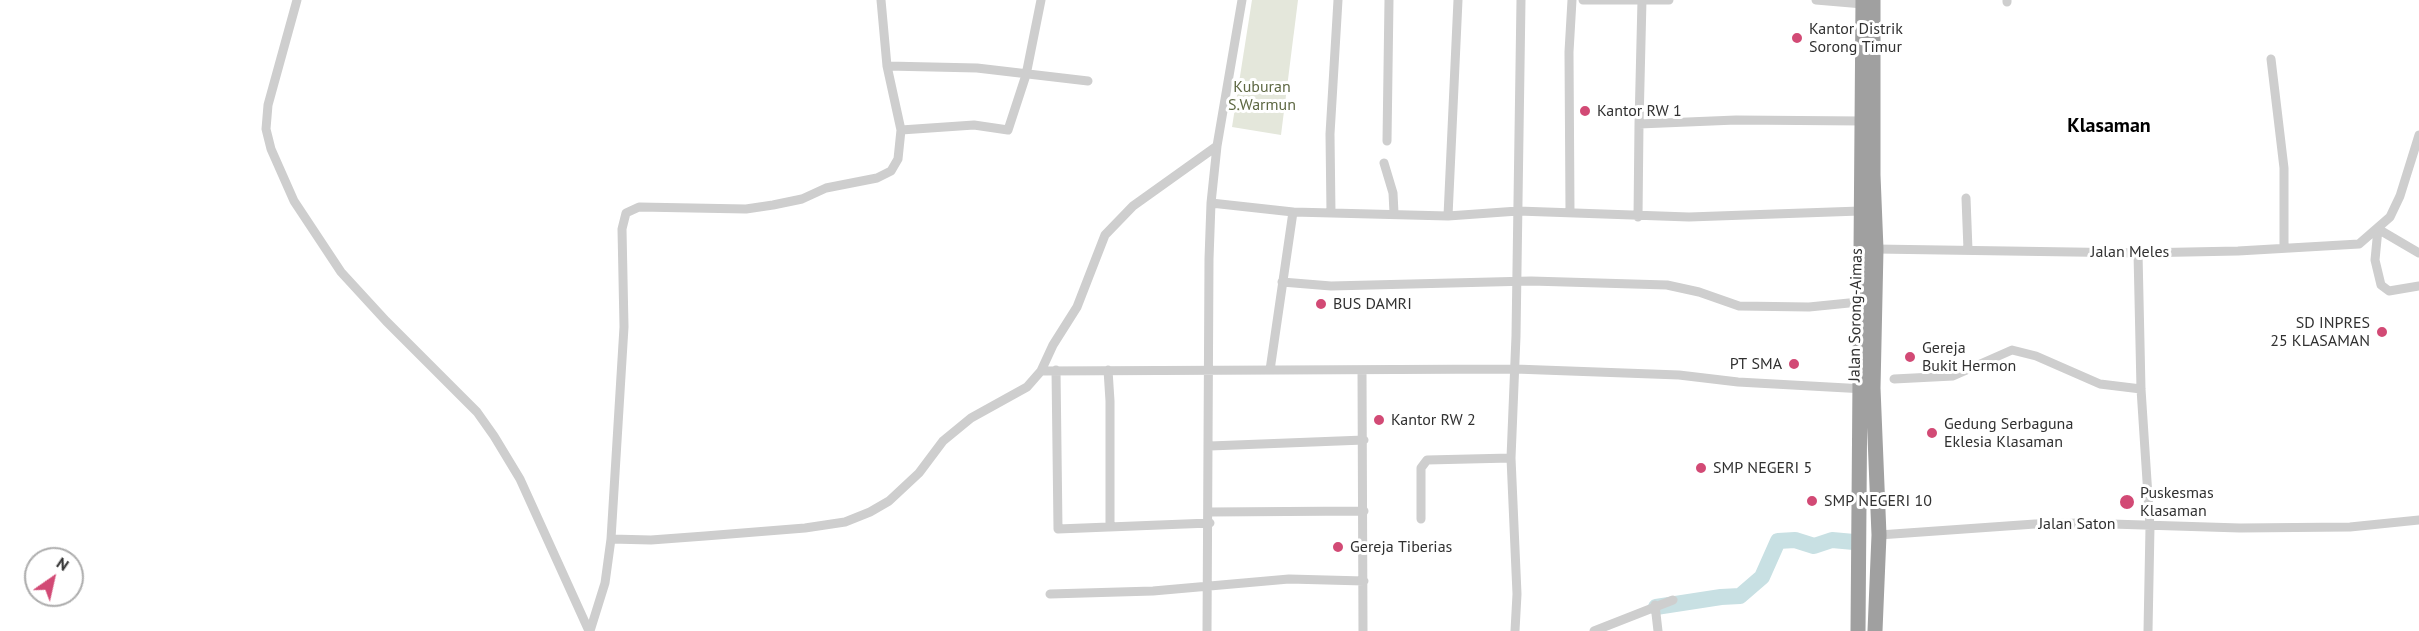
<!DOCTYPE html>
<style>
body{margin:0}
#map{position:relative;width:2419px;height:631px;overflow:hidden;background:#fff;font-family:"PT Sans",sans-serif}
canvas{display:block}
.north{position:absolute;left:24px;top:547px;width:60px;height:60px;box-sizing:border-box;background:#fff;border:2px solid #adadad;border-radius:50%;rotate:34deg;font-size:16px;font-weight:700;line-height:24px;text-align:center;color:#313131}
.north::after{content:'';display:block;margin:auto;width:21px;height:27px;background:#d24a75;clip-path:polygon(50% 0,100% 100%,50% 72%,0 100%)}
</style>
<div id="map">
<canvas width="2419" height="631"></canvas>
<div class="north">N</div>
</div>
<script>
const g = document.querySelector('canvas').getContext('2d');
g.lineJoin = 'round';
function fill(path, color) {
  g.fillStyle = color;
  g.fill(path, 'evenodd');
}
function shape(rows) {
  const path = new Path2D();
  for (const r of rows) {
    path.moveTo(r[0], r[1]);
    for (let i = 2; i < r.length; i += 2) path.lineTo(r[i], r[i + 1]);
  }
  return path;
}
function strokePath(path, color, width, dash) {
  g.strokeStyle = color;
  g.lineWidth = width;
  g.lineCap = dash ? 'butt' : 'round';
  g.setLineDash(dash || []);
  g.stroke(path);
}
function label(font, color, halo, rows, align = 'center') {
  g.font = font + ' "PT Sans",sans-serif';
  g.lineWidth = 6;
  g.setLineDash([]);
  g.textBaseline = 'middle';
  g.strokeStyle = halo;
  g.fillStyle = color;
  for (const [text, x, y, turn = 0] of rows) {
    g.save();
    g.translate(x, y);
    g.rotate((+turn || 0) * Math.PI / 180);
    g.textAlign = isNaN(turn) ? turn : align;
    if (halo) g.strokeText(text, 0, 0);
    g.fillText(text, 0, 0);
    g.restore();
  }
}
const green = shape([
 [1252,0,1298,0,1281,135,1232,127]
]);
const river = shape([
 [1656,607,1721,597,1740,596,1762,577,1778,541,1795,540,1814,546,1832,540,1854,542]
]);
const minor = shape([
 [297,0,268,105,266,129,271,149,294,201,341,272,386,321,477,412,494,436,520,479,589,631],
 [1583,0,1669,0],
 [1642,0,1639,124,1736,120,1862,121],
 [1816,0,1863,4],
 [2007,2,2007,0],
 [2271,59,2284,168,2284,246],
 [887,66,977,68,1088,81],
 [901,130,974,125,1008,130,1026,75,1041,0],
 [1387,141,1389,0],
 [1384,163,1393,193,1394,213],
 [1966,198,1968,250],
 [1211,203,1293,212,1448,216,1518,211,1689,217,1860,211],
 [1570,212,1569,52,1572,0],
 [1331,213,1330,134,1338,0],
 [1448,216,1458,0],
 [1638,217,1639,124],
 [2378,229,2375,260,2381,285,2389,291,2419,286],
 [2378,229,2419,253],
 [1876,249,2138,253,2238,251,2359,244,2390,217,2400,196,2419,135],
 [2138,253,2141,389,2150,527,2148,631],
 [1282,282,1331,286,1531,281,1667,285,1699,292,1739,306,1809,307,1859,302],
 [1056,370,1058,529,1210,523],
 [1108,370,1110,401,1110,527],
 [1270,370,1293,212],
 [1362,370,1363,631],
 [1041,371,1515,369,1679,375,1738,382,1865,389],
 [1894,379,1953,376,2012,350,2036,356,2100,384,2141,389],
 [1210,446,1364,440],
 [1210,512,1364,511],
 [1421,519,1421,468,1427,460,1511,458],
 [1879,535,2035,524,2079,523,2240,528,2350,527,2419,520],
 [611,539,651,540,705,536,805,528,845,522,870,512,889,501,919,473,943,441,971,418,1027,387,1041,371,1053,345,1077,307,1105,235,1133,206,1217,146,1242,0],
 [1050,594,1153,591,1289,579,1364,581],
 [1655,605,1658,631],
 [590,631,605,583,611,539,624,327,622,229,626,213,639,207,746,209,773,205,802,199,826,188,877,178,891,171,898,159,901,130,887,66,881,0],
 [1207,631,1209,259,1211,203,1217,146],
 [1515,631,1517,594,1511,458,1516,336,1521,0],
 [1594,631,1673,600]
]);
const trunk = shape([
 [1873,0,1873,175,1876,249,1873,388,1879,535,1875,631],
 [1858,631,1863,0]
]);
const markers = [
 [1797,38,6,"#d24a75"],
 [1585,111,6,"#d24a75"],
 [1321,304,6,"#d24a75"],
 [2382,332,6,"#d24a75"],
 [1910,357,6,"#d24a75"],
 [1794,364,6,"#d24a75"],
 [1379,420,6,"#d24a75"],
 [1932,433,6,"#d24a75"],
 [1701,468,6,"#d24a75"],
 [1812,501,6,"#d24a75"],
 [2127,502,8,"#d24a75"],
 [1338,547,6,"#d24a75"]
];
const poiNames = [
 ["Kantor Distrik",1809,29],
 ["Sorong Timur",1809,47],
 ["Kantor RW 1",1597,111],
 ["BUS DAMRI",1333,304],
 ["SD INPRES",2370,323,"right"],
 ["25 KLASAMAN",2370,341,"right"],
 ["Gereja",1922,348],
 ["Bukit Hermon",1922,366],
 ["PT SMA",1782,364,"right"],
 ["Kantor RW 2",1391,420],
 ["Gedung Serbaguna",1944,424],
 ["Eklesia Klasaman",1944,442],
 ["SMP NEGERI 5",1713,468],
 ["Puskesmas",2140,493],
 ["Klasaman",2140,511],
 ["SMP NEGERI 10",1824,501],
 ["Gereja Tiberias",1350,547]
];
const parkNames = [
 ["Kuburan",1262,87],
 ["S.Warmun",1262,105]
];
const streetNames = [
 ["Jalan Meles",2130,252],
 ["Jalan Sorong-Aimas",1856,315,-89],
 ["Jalan Saton",2077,524]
];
const quarterNames = [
 ["Klasaman",2109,126]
];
fill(green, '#e4e7db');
strokePath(river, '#c8e0e3', 16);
strokePath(minor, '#cecece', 9);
strokePath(trunk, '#a0a0a0', 15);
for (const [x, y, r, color] of markers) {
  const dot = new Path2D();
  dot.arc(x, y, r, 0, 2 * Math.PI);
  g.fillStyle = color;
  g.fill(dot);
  strokePath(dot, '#fff', 2);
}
label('16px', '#313131', '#fff', poiNames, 'left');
label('16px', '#5e6843', '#fff', parkNames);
label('16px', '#313131', '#fff', streetNames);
label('bold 20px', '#000', '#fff', quarterNames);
</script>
